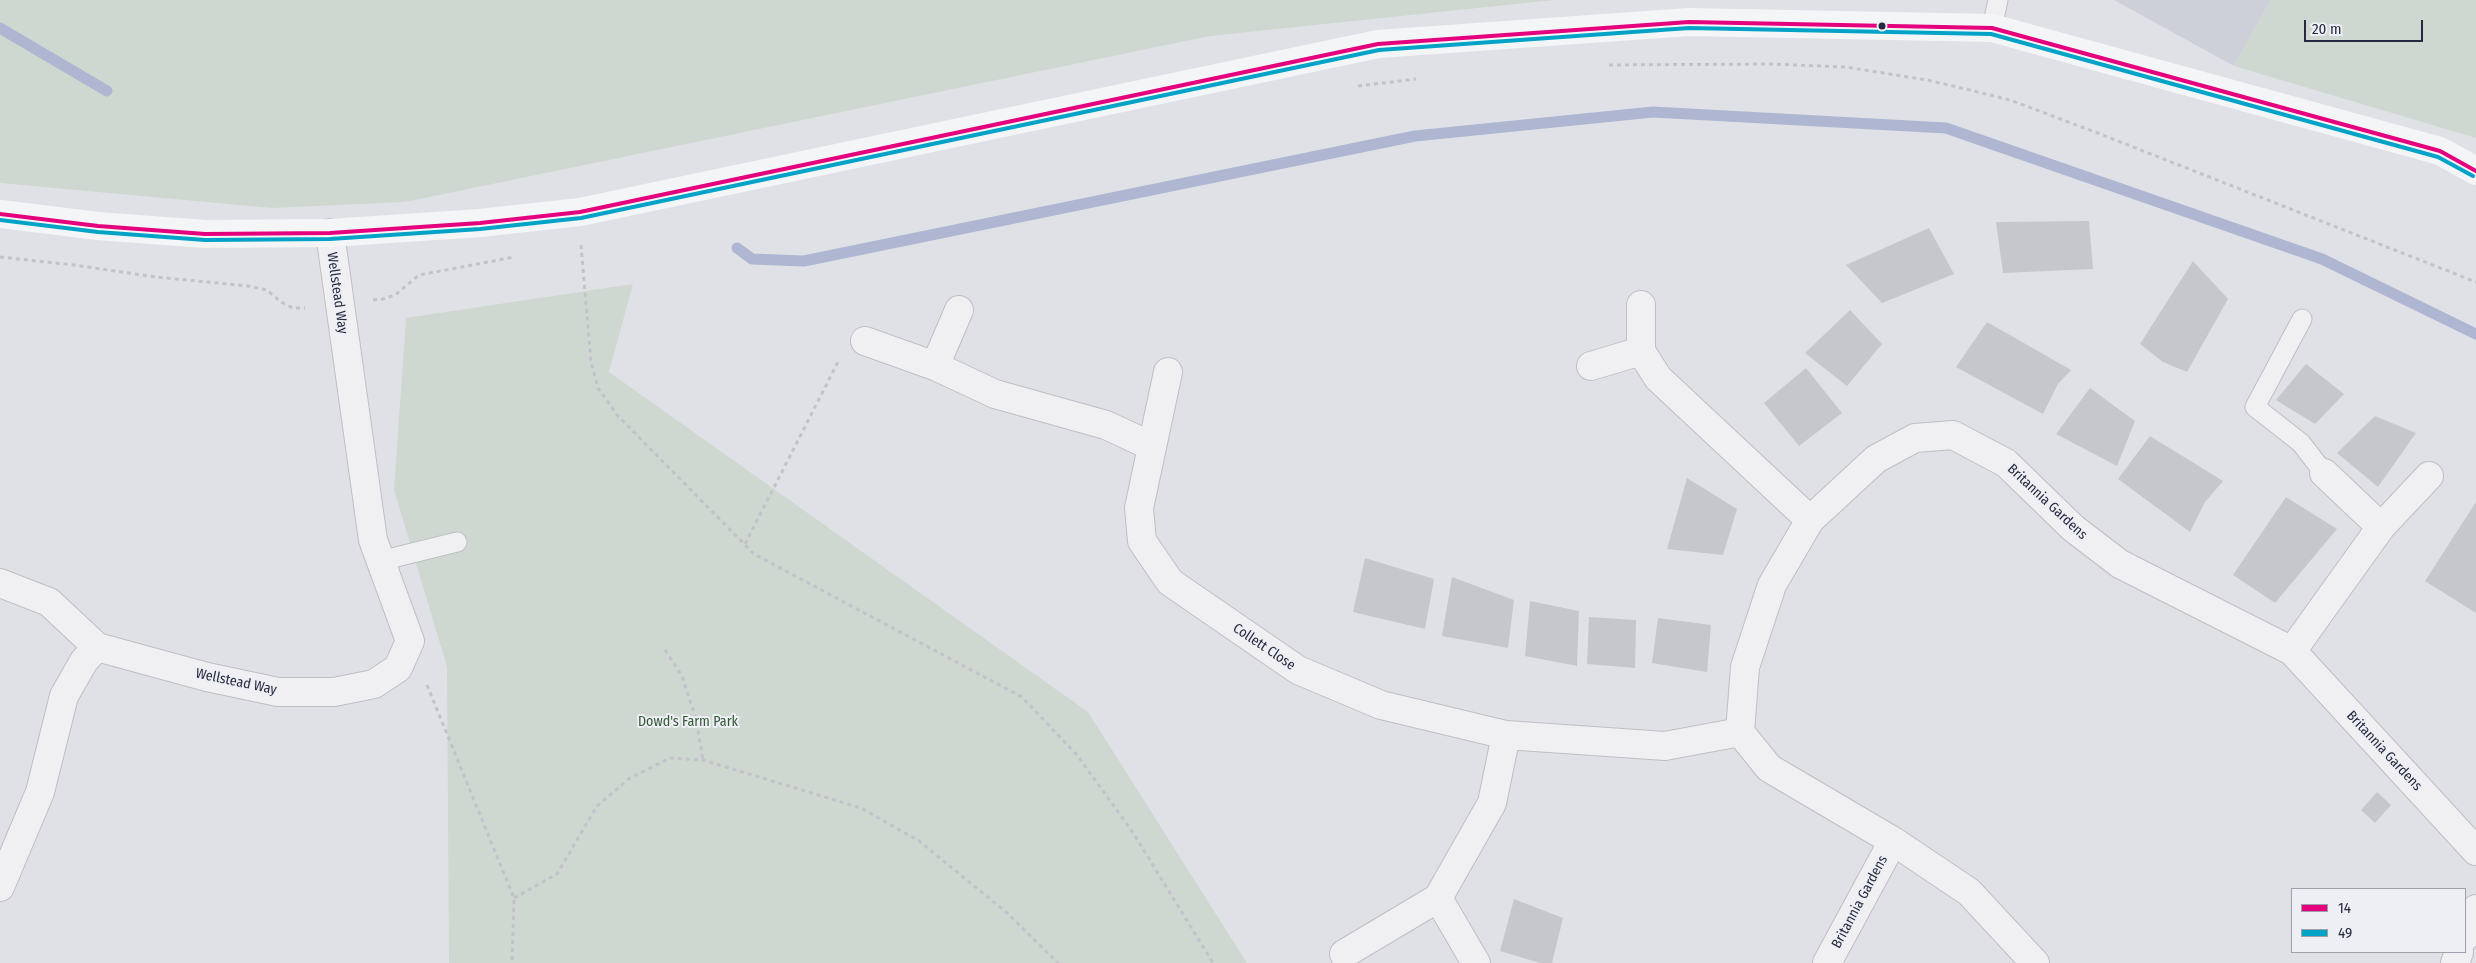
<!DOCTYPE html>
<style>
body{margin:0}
#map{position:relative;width:2476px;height:963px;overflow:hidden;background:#e0e1e6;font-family:"Fira Sans Condensed",sans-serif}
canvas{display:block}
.legend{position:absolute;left:2291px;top:888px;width:175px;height:65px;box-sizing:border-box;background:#edeff5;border:1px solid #9ea0ac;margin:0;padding:6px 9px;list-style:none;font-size:15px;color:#272a3e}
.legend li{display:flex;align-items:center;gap:10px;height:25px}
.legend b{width:25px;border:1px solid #9ea0ac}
.scale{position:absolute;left:2304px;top:20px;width:119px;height:22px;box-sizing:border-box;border:2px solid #272a3e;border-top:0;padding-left:6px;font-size:15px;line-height:18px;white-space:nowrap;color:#272a3e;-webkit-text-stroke:4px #edeff5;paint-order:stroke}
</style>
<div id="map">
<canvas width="2476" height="963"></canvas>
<ul class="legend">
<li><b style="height:6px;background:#e5007d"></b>14</li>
<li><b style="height:6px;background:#02a3c7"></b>49</li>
</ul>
<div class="scale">20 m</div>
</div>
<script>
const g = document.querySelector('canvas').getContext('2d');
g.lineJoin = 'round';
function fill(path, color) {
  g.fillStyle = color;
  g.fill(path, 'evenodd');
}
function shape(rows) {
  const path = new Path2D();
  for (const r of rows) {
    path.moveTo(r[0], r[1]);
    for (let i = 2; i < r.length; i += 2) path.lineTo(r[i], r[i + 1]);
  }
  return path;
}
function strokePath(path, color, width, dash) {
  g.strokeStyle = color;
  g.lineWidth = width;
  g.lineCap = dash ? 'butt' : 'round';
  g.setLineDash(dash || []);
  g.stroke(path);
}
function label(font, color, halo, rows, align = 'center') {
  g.font = font + ' "Fira Sans Condensed",sans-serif';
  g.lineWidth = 4;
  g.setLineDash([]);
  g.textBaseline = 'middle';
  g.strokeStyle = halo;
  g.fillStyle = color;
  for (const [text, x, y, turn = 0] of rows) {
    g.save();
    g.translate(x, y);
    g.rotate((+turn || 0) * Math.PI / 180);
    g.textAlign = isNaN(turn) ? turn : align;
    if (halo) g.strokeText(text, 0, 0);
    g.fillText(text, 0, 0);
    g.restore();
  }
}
const built = shape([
 [2114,0,2271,0,2234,66]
]);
const green = shape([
 [0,0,1554,0,1210,36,405,202,272,208,0,183],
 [2271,0,2476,0,2476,138,2234,66],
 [633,284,609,372,1088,712,1247,963,449,963,447,667,394,490,406,318]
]);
const stream = shape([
 [0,28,107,91],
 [737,248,752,259,804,261,1415,136,1653,112,1946,128,2322,259,2476,334]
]);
const building = shape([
 [2089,221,2093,269,2003,273,1996,222],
 [1929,228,1954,274,1882,303,1846,265],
 [2193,261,2228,299,2187,372,2163,362,2140,344],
 [1850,310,1882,344,1847,386,1805,353],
 [1987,322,2071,370,2058,384,2043,414,1956,367],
 [2306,364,2344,394,2315,424,2276,400],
 [1806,368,1842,413,1799,446,1764,403],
 [2090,388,2135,421,2117,466,2056,434],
 [2375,416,2416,433,2378,487,2337,453],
 [2150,436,2223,481,2205,502,2190,532,2118,479],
 [1687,478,1737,509,1723,555,1667,549],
 [2286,497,2337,529,2275,603,2233,575],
 [2476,502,2476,613,2425,581],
 [1365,558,1434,579,1425,629,1353,612],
 [1452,577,1514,600,1508,648,1442,636],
 [1530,601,1579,611,1577,666,1525,656],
 [1589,617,1636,620,1635,668,1587,664],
 [1658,618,1711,625,1707,672,1652,663],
 [2377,792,2391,805,2375,823,2361,810],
 [1514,899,1563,918,1552,963,1540,963,1500,951]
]);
const path = shape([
 [1609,65,1769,64,1846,67,1927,80,1970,90,2010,100,2095,132,2476,282],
 [1358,86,1416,79],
 [581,245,591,362,598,388,618,416,754,554,1022,697,1077,755,1132,831,1213,963],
 [0,257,74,265,156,277,248,286,267,290,281,302,293,308,305,308],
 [373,300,383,299,395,295,419,275,514,257],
 [745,544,838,362],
 [665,650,682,676,696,719,703,760],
 [427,685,514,898,512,963],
 [514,898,557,874,597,806,630,778,670,758,703,760,861,808,919,841,1006,912,1058,963]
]);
const service = shape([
 [1992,28,1998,0],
 [2302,319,2255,407,2301,443,2324,473],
 [380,561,457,542]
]);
const minor = shape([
 [1641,305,1641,351,1658,378,1810,520],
 [865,341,935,366,995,394,1106,425,1151,446],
 [935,366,959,310],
 [1591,366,1641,351],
 [1168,372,1139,508,1142,541,1170,582,1298,670,1381,705,1506,735,1665,746,1740,732],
 [2324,473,2381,527],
 [0,583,49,602,97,647],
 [2292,651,2381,527,2429,476],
 [0,887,40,792,64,696,84,661,97,647,207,677,278,692,334,692,374,684,398,668,410,641,373,540,330,233],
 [1438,898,1476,963],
 [2465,937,2476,909],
 [1344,954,1438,898,1492,803,1506,735],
 [1827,963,1893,841],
 [2035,963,1969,892,1893,841,1769,768,1740,732,1745,667,1772,585,1810,520,1876,459,1915,438,1953,435,2006,463,2073,528,2120,564,2292,651,2476,851],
 [2455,963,2459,952]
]);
const secondary = shape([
 [0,214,98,226,205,234,330,233,480,223,580,212,1378,44,1689,22,1992,28,2440,151,2476,171]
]);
const bus1 = shape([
 [0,214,98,226,205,234,330,233,480,223,580,212,1378,44,1689,22,1992,28,2440,151,2476,171]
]);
const bus2 = shape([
 [0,220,98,232,205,240,330,239,480,229,581,218,1379,50,1689,28,1991,34,2438,157,2473,176]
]);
const markers = [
 [1882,26,4.5,"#272a3e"]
];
const streetNames = [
 ["Wellstead Way",337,293,82],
 ["Britannia Gardens",2047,502,43],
 ["Collett Close",1264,647,34],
 ["Wellstead Way",236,682,12],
 ["Britannia Gardens",2384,751,47],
 ["Britannia Gardens",1860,902,-62]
];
const parkNames = [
 ["Dowd's Farm Park",688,722]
];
fill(built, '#ced0d9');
fill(green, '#ced8d1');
strokePath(stream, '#aeb6d1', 11);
fill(building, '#c6c7cc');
strokePath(service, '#bebfc4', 21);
strokePath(minor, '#bebfc4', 30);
strokePath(path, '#c2c2c9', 3, [4, 4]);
strokePath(service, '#f0f0f2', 19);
strokePath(minor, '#f0f0f2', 28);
strokePath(secondary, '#f4f5f6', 28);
strokePath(bus1, '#e5007d', 4);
strokePath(bus2, '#02a3c7', 4);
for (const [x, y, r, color] of markers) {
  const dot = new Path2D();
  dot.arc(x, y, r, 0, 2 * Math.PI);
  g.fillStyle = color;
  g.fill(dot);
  strokePath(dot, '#edeff5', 2);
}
label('14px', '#272a3e', '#edeff5', streetNames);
label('14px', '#355a37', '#edeff5', parkNames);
</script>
